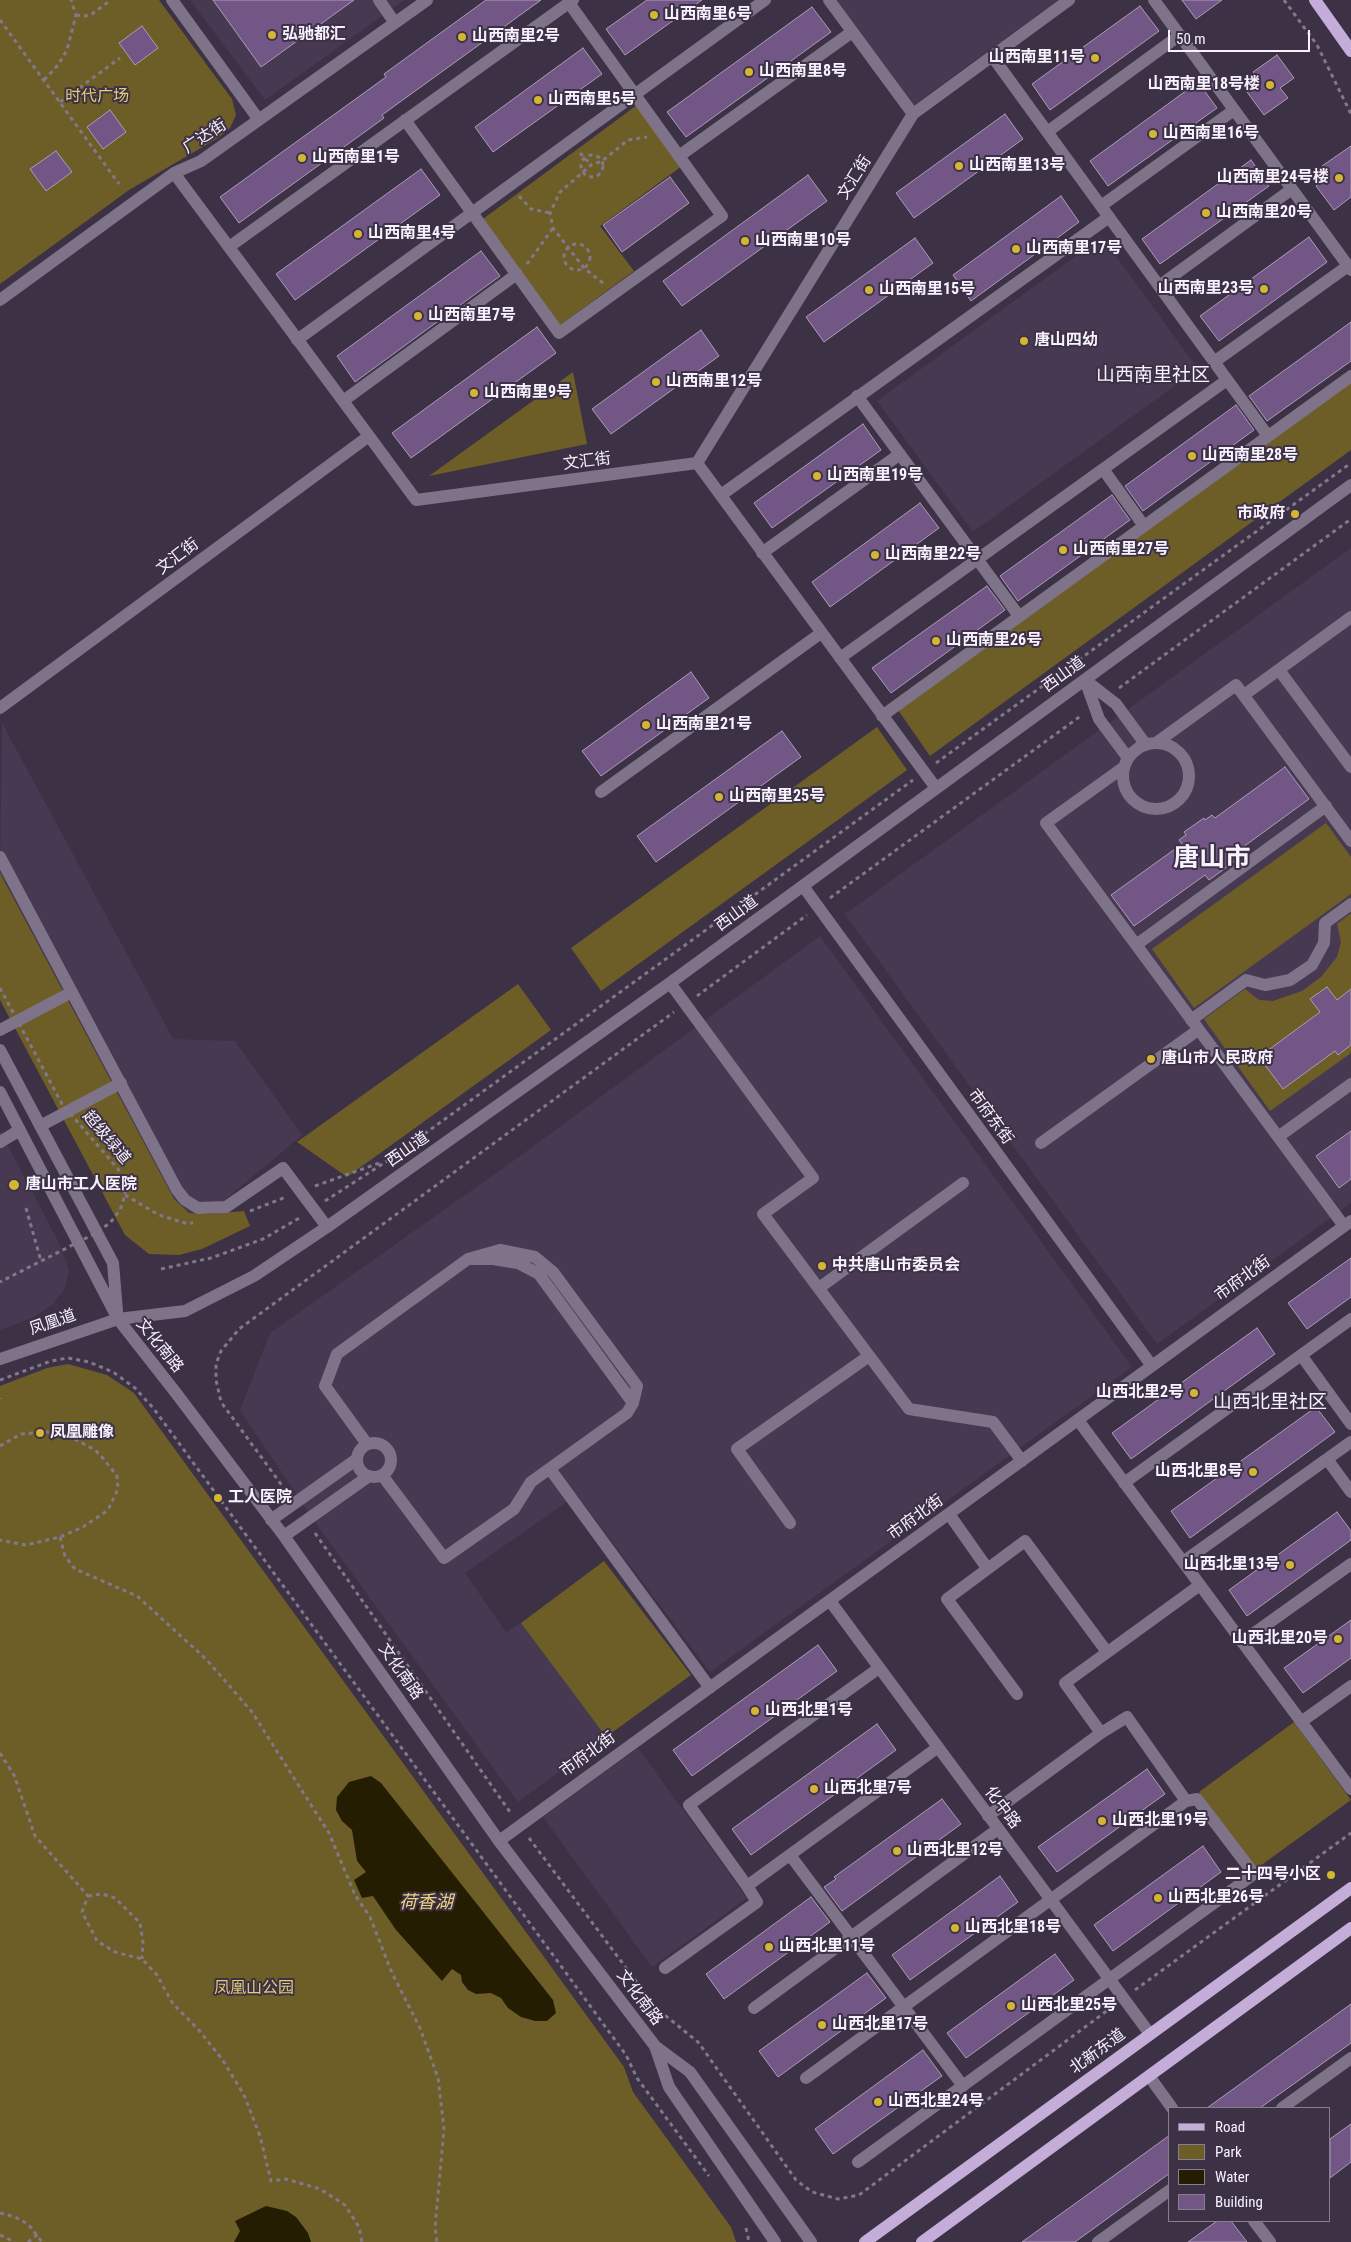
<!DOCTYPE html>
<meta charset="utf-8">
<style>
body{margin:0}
#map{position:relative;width:1351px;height:2242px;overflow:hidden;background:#3c3145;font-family:"Roboto Condensed",sans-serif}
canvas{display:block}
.legend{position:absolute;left:1168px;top:2107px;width:162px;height:115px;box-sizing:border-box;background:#3c3145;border:1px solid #877e8f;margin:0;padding:6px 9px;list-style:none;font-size:15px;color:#f8f1fe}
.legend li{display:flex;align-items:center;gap:10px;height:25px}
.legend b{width:25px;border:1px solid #877e8f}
.scale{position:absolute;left:1168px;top:30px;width:142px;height:22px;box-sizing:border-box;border:2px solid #f8f1fe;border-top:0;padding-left:6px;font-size:15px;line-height:18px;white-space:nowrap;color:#f8f1fe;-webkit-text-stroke:4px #3c3145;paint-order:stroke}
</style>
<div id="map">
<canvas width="1351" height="2242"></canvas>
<ul class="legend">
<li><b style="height:6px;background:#c5add9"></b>Road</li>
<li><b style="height:14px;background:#6d5e28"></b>Park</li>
<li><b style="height:14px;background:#251d01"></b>Water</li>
<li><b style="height:14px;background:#725786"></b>Building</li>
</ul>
<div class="scale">50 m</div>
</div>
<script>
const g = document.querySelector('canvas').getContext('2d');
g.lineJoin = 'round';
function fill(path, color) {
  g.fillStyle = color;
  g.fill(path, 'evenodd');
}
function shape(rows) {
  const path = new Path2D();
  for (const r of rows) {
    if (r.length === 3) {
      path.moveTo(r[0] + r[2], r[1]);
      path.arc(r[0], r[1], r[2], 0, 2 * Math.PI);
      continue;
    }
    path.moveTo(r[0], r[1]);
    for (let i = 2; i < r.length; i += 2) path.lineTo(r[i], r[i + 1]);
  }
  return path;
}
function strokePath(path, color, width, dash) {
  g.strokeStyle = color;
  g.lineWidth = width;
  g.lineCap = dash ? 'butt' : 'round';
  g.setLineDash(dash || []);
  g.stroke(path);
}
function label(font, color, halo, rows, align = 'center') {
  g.font = font + ' "Roboto Condensed","Noto Sans SC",sans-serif';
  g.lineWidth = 4;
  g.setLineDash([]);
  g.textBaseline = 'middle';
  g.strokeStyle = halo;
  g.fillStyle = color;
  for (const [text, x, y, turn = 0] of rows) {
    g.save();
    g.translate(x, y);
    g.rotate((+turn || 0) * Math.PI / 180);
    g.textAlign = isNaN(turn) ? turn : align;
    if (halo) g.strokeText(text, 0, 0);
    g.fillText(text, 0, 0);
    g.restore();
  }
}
const built = shape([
 [190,0,404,0,265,100],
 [835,0,1058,0,912,106],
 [1102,237,1198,369,973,532,877,401],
 [1351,548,1351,1203,1157,1344,845,914],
 [2,723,173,1039,235,1041,302,1135,208,1214,189,1213,174,1199,0,873],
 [820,936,1132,1367,710,1672,577,1495,465,1573,506,1632,521,1623,606,1737,518,1802,317,1525,240,1410,270,1333,509,1164],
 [0,1131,57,1239,69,1269,65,1288,51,1306,32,1318,0,1330],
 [638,1748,747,1898,652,1967,543,1817]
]);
const green = shape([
 [0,0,159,0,232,99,236,115,230,128,218,138,129,190,0,284],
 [637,105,682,166,600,226,634,271,560,325,483,219],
 [573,372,587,444,429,476],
 [1351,382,1351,450,930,756,898,710],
 [877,727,907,770,601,991,571,948],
 [1326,823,1351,857,1351,894,1194,1008,1152,949],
 [0,873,174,1199,189,1213,208,1214,244,1211,250,1226,202,1249,179,1255,149,1254,125,1235,0,1000],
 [1351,913,1351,1053,1270,1111,1204,1019,1245,989,1259,1000,1273,1001,1302,991,1321,977,1337,957,1341,942,1337,924],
 [518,984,551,1030,347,1177,297,1142],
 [68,1364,107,1375,134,1393,624,2067,633,2092,731,2227,736,2242,0,2242,0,1386,47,1368],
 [604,1561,691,1675,606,1737,521,1623],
 [1294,1722,1351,1800,1256,1869,1199,1792]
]);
const water = shape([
 [371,1776,381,1783,553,2000,556,2013,547,2021,535,2021,521,2017,508,2008,501,1998,491,1993,476,1994,468,1990,462,1982,461,1975,452,1969,442,1981,396,1930,373,1896,362,1898,354,1880,366,1872,357,1861,352,1830,342,1821,336,1810,337,1797,349,1782],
 [266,2206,287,2211,296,2217,308,2233,311,2242,234,2242,240,2231,235,2221]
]);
const building = shape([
 [213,0,354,0,261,67,213,0],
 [486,0,541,0,382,115,384,118,239,223,220,197,386,77,384,74,486,0],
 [647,0,702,0,625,55,606,29,647,0],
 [1182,0,1222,0,1196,19,1182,0],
 [1140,6,1159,31,1050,110,1032,84,1140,6],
 [812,7,831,32,686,137,667,112,812,7],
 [142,26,158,48,135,65,119,43,142,26],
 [583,48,602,74,493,152,475,127,583,48],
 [1277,55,1294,78,1280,88,1288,98,1264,115,1247,92,1261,82,1253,72,1277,55],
 [1198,82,1217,108,1108,186,1090,161,1198,82],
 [110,110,126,132,103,149,87,127,110,110],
 [1005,114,1023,139,914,218,896,193,1005,114],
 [1351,146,1351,197,1334,210,1316,186,1330,176,1322,166,1351,146],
 [56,151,72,172,46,191,30,169,56,151],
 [1251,160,1269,186,1160,264,1142,239,1251,160],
 [421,169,440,195,295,300,276,274,421,169],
 [808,175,827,201,682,306,663,281,808,175],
 [670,177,689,203,622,252,603,225,670,177],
 [1061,196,1079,222,971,301,953,275,1061,196],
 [1309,237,1327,262,1219,341,1200,316,1309,237],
 [915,238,933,263,824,342,806,317,915,238],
 [481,251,500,276,355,382,337,356,481,251],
 [1351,322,1351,361,1267,421,1249,396,1351,322],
 [537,327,556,353,411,458,392,433,537,327],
 [701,330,719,356,611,434,592,409,701,330],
 [1236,405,1254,430,1143,511,1125,486,1236,405],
 [863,424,881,450,772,528,754,503,863,424],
 [1112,495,1130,520,1018,601,1000,576,1112,495],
 [920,503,939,528,830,607,812,582,920,503],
 [987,586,1005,610,891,693,872,668,987,586],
 [691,672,709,698,601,776,582,751,691,672],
 [782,731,801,757,656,862,637,836,782,731],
 [1285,767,1309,799,1239,850,1242,856,1209,880,1205,875,1134,926,1111,895,1182,844,1179,840,1186,835,1184,832,1204,818,1205,820,1212,815,1215,818,1285,767],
 [1327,987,1337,1000,1351,989,1351,1045,1338,1055,1335,1051,1283,1089,1259,1057,1320,1012,1310,999,1327,987],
 [1351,1131,1351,1179,1339,1188,1316,1156,1351,1131],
 [1351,1258,1351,1297,1307,1329,1288,1303,1351,1258],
 [1257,1328,1275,1354,1131,1459,1112,1433,1257,1328],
 [1316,1407,1335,1432,1190,1538,1171,1511,1316,1407],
 [1337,1512,1351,1531,1351,1540,1247,1616,1229,1590,1337,1512],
 [1351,1620,1351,1658,1303,1693,1284,1668,1351,1620],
 [818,1645,837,1671,692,1776,673,1750,818,1645],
 [877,1724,896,1750,751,1855,732,1829,877,1724],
 [1147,1769,1165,1794,1057,1872,1038,1847,1147,1769],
 [942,1799,961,1824,842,1911,824,1887,836,1879,834,1877,942,1799],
 [1203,1846,1221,1872,1113,1951,1094,1925,1203,1846],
 [1000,1876,1018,1902,910,1980,892,1955,1000,1876],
 [811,1897,830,1922,724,1999,706,1974,811,1897],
 [1055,1954,1074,1980,966,2058,947,2033,1055,1954],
 [867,1973,886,1998,778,2077,759,2051,867,1973],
 [1351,2004,1351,2043,1260,2108,1207,2108,1351,2004],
 [923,2050,942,2076,833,2154,815,2129,923,2050],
 [1351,2124,1351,2162,1330,2178,1330,2139,1351,2124],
 [1170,2135,1170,2173,1075,2242,1022,2242,1170,2135],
 [1217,2221,1231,2221,1247,2242,1188,2242,1217,2221]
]);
const path = shape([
 [1284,0,1317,45,1351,114],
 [76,15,85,16,92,14,111,0],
 [0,20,119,184],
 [44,80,58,65,67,50,76,15,71,0],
 [60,102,120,58],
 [580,153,591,165],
 [592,166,11],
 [519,196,531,209,550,213],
 [577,257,13],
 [527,264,553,228],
 [603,283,584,268,553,228,550,213,560,192,591,165,602,161,628,140,647,137],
 [1119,688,1351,519],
 [936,763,1351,463],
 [830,898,1082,715],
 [697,996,807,915],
 [315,1186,382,1162],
 [125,1195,159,1215,185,1223,193,1223],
 [325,1201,387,1161,913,780],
 [26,1208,41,1261],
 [250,1211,286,1197],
 [161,1269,211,1258,263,1239,301,1217],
 [0,1380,51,1361,68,1358,89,1362,113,1372,135,1388,154,1409,626,2055,637,2078,709,2176],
 [0,1398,0,1399],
 [0,1446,21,1434,60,1431,95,1450,102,1457,117,1476,118,1489,108,1510,83,1527,60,1537,26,1545,0,1540],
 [286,1491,221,1402,216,1380,216,1364,221,1351,239,1329,674,1012],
 [315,1533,512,1815],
 [60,1537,65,1556,75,1569,137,1596,207,1660,252,1712,329,1833,355,1895,370,1917,392,1973,420,2028,438,2078,444,2129,435,2228,437,2242],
 [0,1753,14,1775,35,1836,88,1896,82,1912,97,1941,115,1952,142,1959,157,1975,173,2004,198,2029,222,2059,244,2095,260,2136,271,2181,286,2179,320,2189,345,2205,359,2227,362,2242],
 [529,1838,656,2008,698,2042,796,2180,812,2192,838,2199,859,2195,1112,2007],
 [88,1896,102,1894,115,1898,140,1923,143,1943,142,1959],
 [1135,1990,1351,1833],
 [0,2213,15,2217,28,2224,42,2242],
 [746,2228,749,2242],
 [0,2235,15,2242],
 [28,2242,38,2234]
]);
const minor = shape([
 [172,0,259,120],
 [379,0,395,23],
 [829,0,913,114],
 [1154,0,1351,270],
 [992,56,1268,436],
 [405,120,559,333,722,216,569,3],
 [1047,132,1180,35],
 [679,156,852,32],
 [174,173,369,436],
 [1101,206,1234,110],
 [229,247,573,0],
 [1159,286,1292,189],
 [0,300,174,173,201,161,427,0],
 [297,340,765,0],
 [1214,362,1348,266],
 [857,396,1019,616],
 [343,401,517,274],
 [697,463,936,788],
 [1103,469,1144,526],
 [721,495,1109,217],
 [762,553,900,454],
 [840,658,1227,380],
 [1279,670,1351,767],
 [1085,680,1099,719,1128,758],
 [1085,680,1116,704,1146,745],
 [1244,695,1351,617],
 [0,708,369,436,416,500,697,463,913,114,1069,0],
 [882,716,1351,376],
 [1156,743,1236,685,1351,841],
 [1156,776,33],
 [1124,767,1046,823,1344,1226],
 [601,792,821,633],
 [0,857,177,1190,185,1200,198,1208,226,1207,283,1168,327,1227],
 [803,886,1152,1366],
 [1136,945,1326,806],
 [670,983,813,1178,763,1214,909,1409,993,1422,1022,1461],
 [1191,1020,1246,980,1265,985,1290,980,1312,965,1324,943,1325,923,1351,904],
 [0,1030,72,992],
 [0,1050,113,1263,117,1311],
 [0,1092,118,1319,176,1393,284,1536,499,1841,655,2046,690,2072,811,2242],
 [40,1126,121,1083],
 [1278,1137,1351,1084],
 [0,1142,20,1130],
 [1041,1143,1198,1030],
 [819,1288,963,1183],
 [1301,1355,1351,1424],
 [0,1359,118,1319,185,1311,254,1276,327,1227,670,983,1351,485],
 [1078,1420,1351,1789],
 [374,1460,17],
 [367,1444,325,1386,337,1354,468,1259],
 [1327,1459,1351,1492],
 [550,1469,710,1688],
 [382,1475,444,1558,514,1509,531,1482,627,1413,633,1403,637,1386,553,1272,535,1257,500,1250,468,1259,493,1259,518,1263,539,1274,633,1403],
 [1124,1483,1351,1319],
 [949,1514,987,1568],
 [271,1520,357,1459],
 [790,1523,737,1449,869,1356],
 [284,1536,369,1476],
 [1183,1562,1351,1442],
 [830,1601,1150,2034],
 [1242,1642,1351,1564],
 [879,1668,689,1805,747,1886,937,1748],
 [1017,1694,947,1599,1025,1541,1107,1652],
 [1301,1722,1351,1686],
 [988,1816,1101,1733,1065,1683,1200,1585],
 [499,1841,1351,1221],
 [790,1855,963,2086],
 [665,1968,757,1902,747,1886],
 [754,2008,998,1829],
 [655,2046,669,2087,775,2242],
 [1149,2076,1172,2108],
 [806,2078,1186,1801],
 [1282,2108,1351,2058],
 [858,2162,1254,1874,1197,1799,1186,1801,1127,1717,1101,1733],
 [1254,2221,1270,2242],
 [1098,2242,1170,2190]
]);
const major = shape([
 [1315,0,1351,51],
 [865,2242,1351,1888],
 [922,2242,1351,1928]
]);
const pathBridge = shape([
 [0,988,62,1104,118,1169,125,1182,125,1195,120,1210,110,1223,94,1234,0,1282]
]);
const markers = [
 [654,15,5,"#d5b534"],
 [272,35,5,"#d5b534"],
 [462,37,5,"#d5b534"],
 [1095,58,5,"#d5b534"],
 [749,72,5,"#d5b534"],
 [1270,85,5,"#d5b534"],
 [538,100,5,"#d5b534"],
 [1153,134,5,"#d5b534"],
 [302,158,5,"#d5b534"],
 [959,166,5,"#d5b534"],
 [1339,178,5,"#d5b534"],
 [1206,213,5,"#d5b534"],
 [358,234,5,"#d5b534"],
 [745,241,5,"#d5b534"],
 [1016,249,5,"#d5b534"],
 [1264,289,5,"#d5b534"],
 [869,290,5,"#d5b534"],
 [418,316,5,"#d5b534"],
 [1024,341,5,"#d5b534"],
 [656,382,5,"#d5b534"],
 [474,393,5,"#d5b534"],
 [1192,456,5,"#d5b534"],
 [817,476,5,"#d5b534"],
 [1295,514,5,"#d5b534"],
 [1063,550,5,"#d5b534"],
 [875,555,5,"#d5b534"],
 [936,641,5,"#d5b534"],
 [646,725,5,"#d5b534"],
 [719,797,5,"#d5b534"],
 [1151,1059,5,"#d5b534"],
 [14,1185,6,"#d5b534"],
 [822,1266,5,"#d5b534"],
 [1194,1393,5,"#d5b534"],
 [40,1433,5,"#d5b534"],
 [1253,1472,5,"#d5b534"],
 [218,1498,5,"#d5b534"],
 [1290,1565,5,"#d5b534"],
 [1338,1639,5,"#d5b534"],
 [755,1711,5,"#d5b534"],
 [814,1789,5,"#d5b534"],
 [1102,1821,5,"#d5b534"],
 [897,1851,5,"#d5b534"],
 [1331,1875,5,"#d5b534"],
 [1158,1898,5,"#d5b534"],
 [955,1928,5,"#d5b534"],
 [769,1947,5,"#d5b534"],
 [1011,2006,5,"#d5b534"],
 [822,2025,5,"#d5b534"],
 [878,2102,5,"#d5b534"]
];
const poiNames = [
 ["山西南里6号",664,15],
 ["弘驰都汇",282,35],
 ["山西南里2号",472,37],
 ["山西南里11号",1085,58,"right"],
 ["山西南里8号",759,72],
 ["山西南里18号楼",1260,85,"right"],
 ["山西南里5号",548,100],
 ["山西南里16号",1163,134],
 ["山西南里1号",312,158],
 ["山西南里13号",969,166],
 ["山西南里24号楼",1329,178,"right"],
 ["山西南里20号",1216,213],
 ["山西南里4号",368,234],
 ["山西南里10号",755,241],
 ["山西南里17号",1026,249],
 ["山西南里23号",1254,289,"right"],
 ["山西南里15号",879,290],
 ["山西南里7号",428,316],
 ["唐山四幼",1034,341],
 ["山西南里12号",666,382],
 ["山西南里9号",484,393],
 ["山西南里28号",1202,456],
 ["山西南里19号",827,476],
 ["市政府",1285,514,"right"],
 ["山西南里27号",1073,550],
 ["山西南里22号",885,555],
 ["山西南里26号",946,641],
 ["山西南里21号",656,725],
 ["山西南里25号",729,797],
 ["唐山市人民政府",1161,1059],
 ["唐山市工人医院",25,1185],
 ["中共唐山市委员会",832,1266],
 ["山西北里2号",1184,1393,"right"],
 ["凤凰雕像",50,1433],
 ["山西北里8号",1243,1472,"right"],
 ["工人医院",228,1498],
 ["山西北里13号",1280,1565,"right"],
 ["山西北里20号",1328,1639,"right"],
 ["山西北里1号",765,1711],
 ["山西北里7号",824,1789],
 ["山西北里19号",1112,1821],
 ["山西北里12号",907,1851],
 ["二十四号小区",1321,1875,"right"],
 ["山西北里26号",1168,1898],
 ["山西北里18号",965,1928],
 ["山西北里11号",779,1947],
 ["山西北里25号",1021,2006],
 ["山西北里17号",832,2025],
 ["山西北里24号",888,2102]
];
const parkNames = [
 ["时代广场",97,97],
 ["凤凰山公园",254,1989]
];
const streetNames = [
 ["广达街",205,137,-33],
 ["文汇街",855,178,-58],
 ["文汇街",587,462,-7],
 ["文汇街",178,557,-37],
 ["西山道",1064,675,-36],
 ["西山道",737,914,-36],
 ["市府东街",990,1117,54],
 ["超级绿道",106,1138,50],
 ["西山道",408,1150,-35],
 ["市府北街",1243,1279,-36],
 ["凤凰道",53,1323,-19],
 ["文化南路",159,1346,51],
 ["市府北街",916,1518,-36],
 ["文化南路",400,1672,55],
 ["市府北街",588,1755,-36],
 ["化中路",1002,1808,53],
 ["文化南路",639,1998,53],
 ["北新东道",1098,2052,-36]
];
const waterNames = [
 ["荷香湖",426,1903]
];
const quarterNames = [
 ["山西南里社区",1153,376],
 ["山西北里社区",1270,1403]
];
const townNames = [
 ["唐山市",1212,859]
];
fill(built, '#483953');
fill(green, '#6d5e28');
fill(water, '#251d01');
fill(building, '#725786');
strokePath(building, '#aa9db5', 1);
strokePath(path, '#82788a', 3, [4, 4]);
strokePath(minor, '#7e7388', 12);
strokePath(major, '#c5add9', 12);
strokePath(pathBridge, '#82788a', 3, [4, 4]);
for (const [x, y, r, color] of markers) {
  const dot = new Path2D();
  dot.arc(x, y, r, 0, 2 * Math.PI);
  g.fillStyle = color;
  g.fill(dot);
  strokePath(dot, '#3c3145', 2);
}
label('bold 16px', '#f8f1fe', '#3c3145', poiNames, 'left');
label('16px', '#e3cc77', '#3c3145', parkNames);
label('16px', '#f8f1fe', '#3c3145', streetNames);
label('italic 18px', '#ecd47f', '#3c3145', waterNames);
label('19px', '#f8f1fe', '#3c3145', quarterNames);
label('bold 26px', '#f8f1fe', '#3c3145', townNames);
</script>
